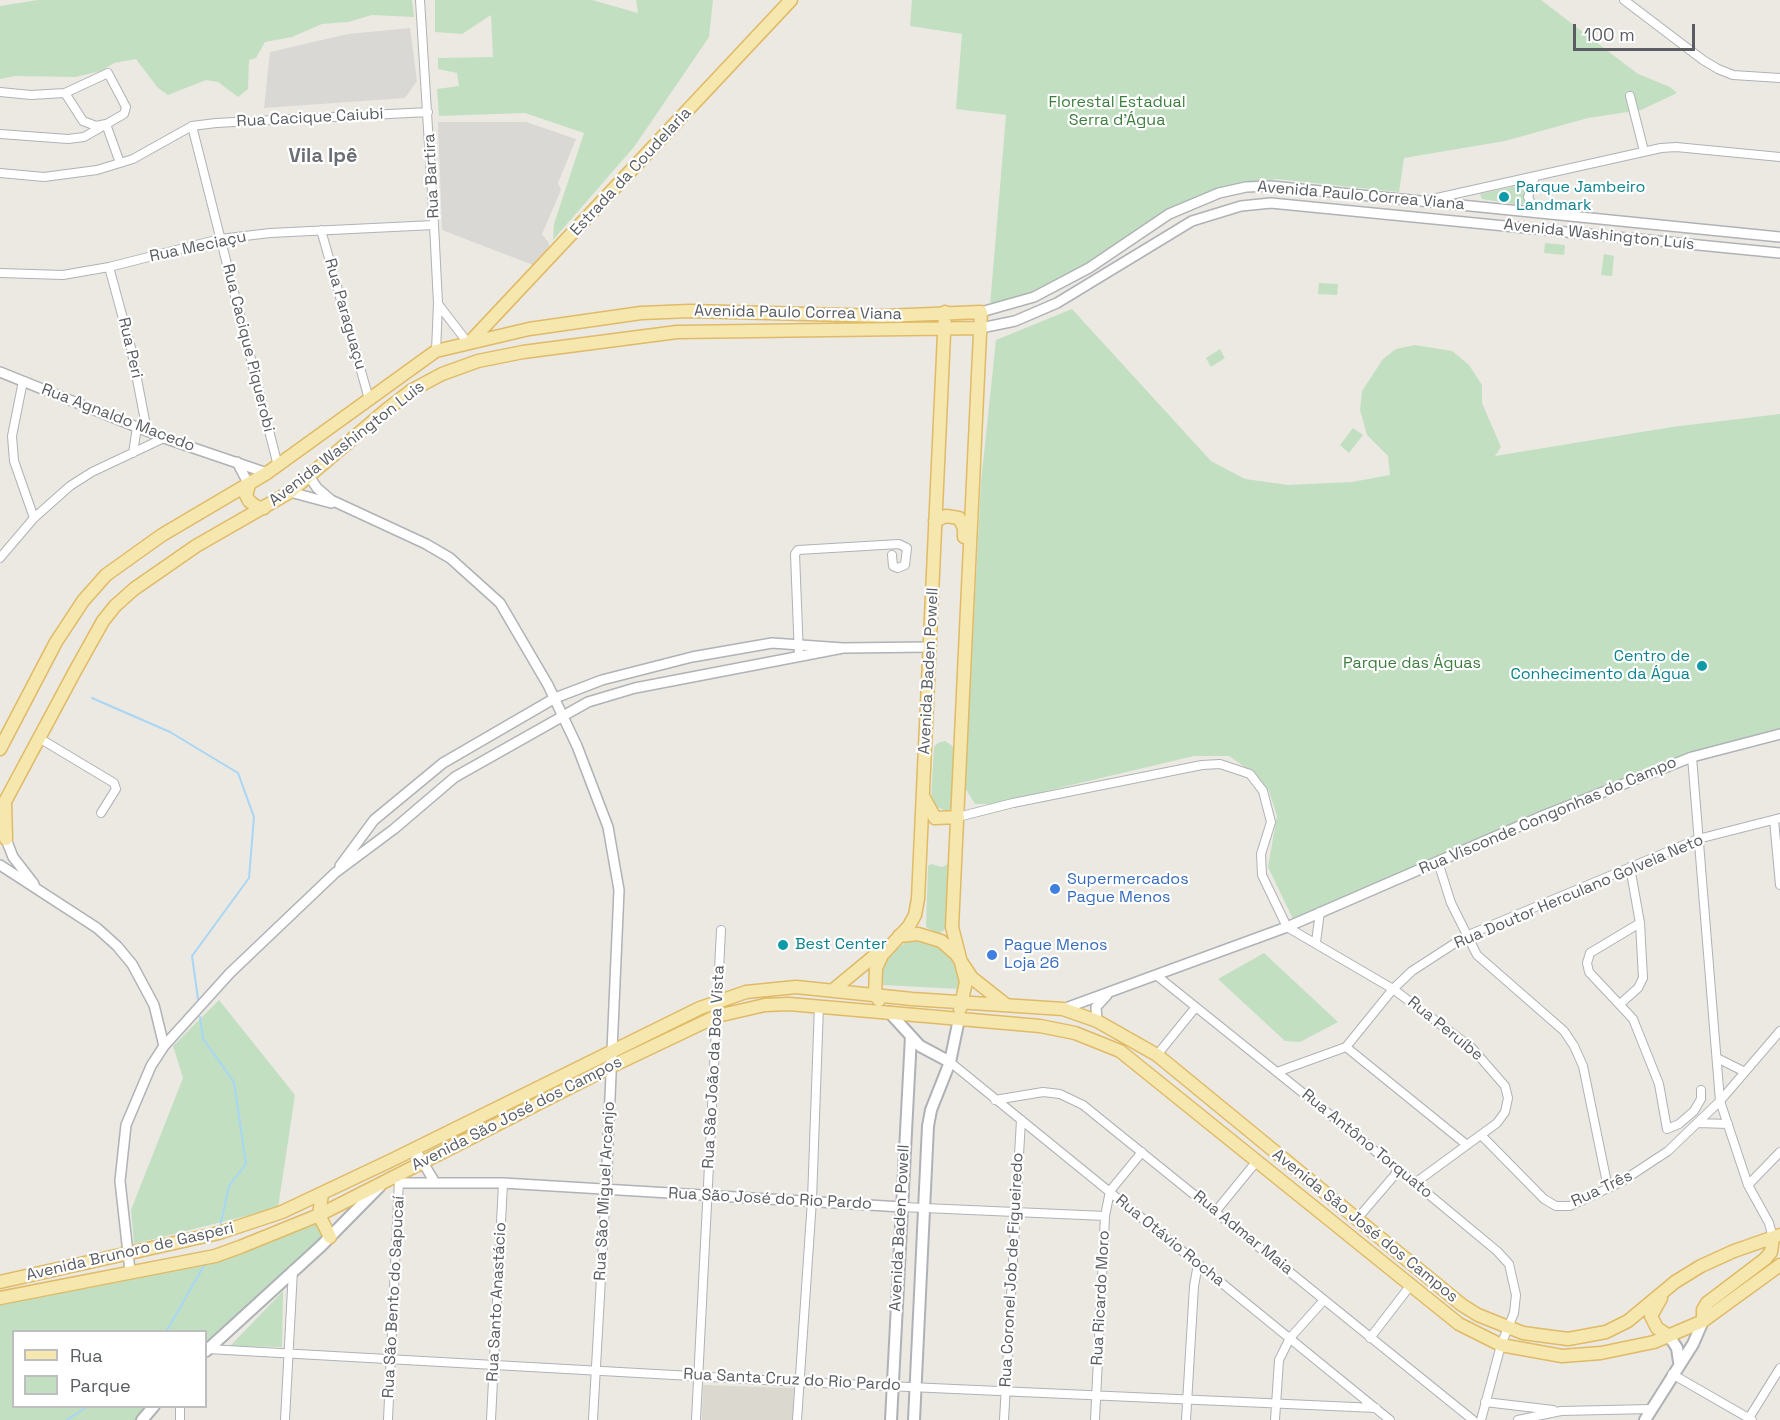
<!DOCTYPE html>
<meta charset="utf-8">
<style>
body{margin:0}
#map{position:relative;width:1780px;height:1420px;overflow:hidden;background:#ebe9e2;font-family:"Space Grotesk",sans-serif}
canvas{display:block}
.legend{position:absolute;left:12px;top:1330px;width:195px;height:78px;box-sizing:border-box;background:#fff;border:2px solid #bdbec0;margin:0;padding:8px 10px;list-style:none;font-size:18px;color:#5a5d61}
.legend li{display:flex;align-items:center;gap:12px;height:30px}
.legend b{width:30px;border:2px solid #bdbec0}
.scale{position:absolute;left:1573px;top:24px;width:122px;height:27px;box-sizing:border-box;border:3px solid #5a5d61;border-top:0;padding-left:8px;font-size:18px;line-height:21px;white-space:nowrap;color:#5a5d61;-webkit-text-stroke:4px #fff;paint-order:stroke}
</style>
<div id="map">
<canvas width="1780" height="1420"></canvas>
<ul class="legend">
<li><b style="height:8px;background:#f5e7ad"></b>Rua</li>
<li><b style="height:16px;background:#c2e0c1"></b>Parque</li>
</ul>
<div class="scale">100 m</div>
</div>
<script>
const g = document.querySelector('canvas').getContext('2d');
g.lineJoin = 'round';
function fill(path, color) {
  g.fillStyle = color;
  g.fill(path, 'evenodd');
}
function shape(rows) {
  const path = new Path2D();
  for (const r of rows) {
    path.moveTo(r[0], r[1]);
    for (let i = 2; i < r.length; i += 2) path.lineTo(r[i], r[i + 1]);
  }
  return path;
}
function strokePath(path, color, width, dash) {
  g.strokeStyle = color;
  g.lineWidth = width;
  g.lineCap = dash ? 'butt' : 'round';
  g.setLineDash(dash || []);
  g.stroke(path);
}
function label(font, color, halo, rows, align = 'center') {
  g.font = font + ' "Space Grotesk",sans-serif';
  g.lineWidth = 4.5;
  g.setLineDash([]);
  g.textBaseline = 'middle';
  g.strokeStyle = halo;
  g.fillStyle = color;
  for (const [text, x, y, turn = 0] of rows) {
    g.save();
    g.translate(x, y);
    g.rotate((+turn || 0) * Math.PI / 180);
    g.textAlign = isNaN(turn) ? turn : align;
    if (halo) g.strokeText(text, 0, 0);
    g.fillText(text, 0, 0);
    g.restore();
  }
}
const industrial = shape([
 [410,28,417,81,405,98,264,108,270,52,348,34],
 [438,122,526,122,576,139,558,183,561,190,542,234,549,243,549,251,533,265,442,230]
]);
const education = shape([
 [703,1385,794,1388,793,1420,702,1420]
]);
const green = shape([
 [38,0,412,0,414,17,372,15,348,22,322,24,292,37,265,42,256,58,249,60,248,89,238,97,218,82,206,80,168,95,158,88,136,59,114,63,101,71,75,77,15,76,0,79,0,6],
 [435,0,592,0,638,13,636,0,713,0,709,37,634,147,553,240,554,224,584,133,525,113,439,116,437,89,459,86,457,73,438,69,438,58,493,57,491,15,462,34,435,32],
 [912,0,1541,0,1638,74,1670,87,1677,93,1641,110,1588,118,1505,141,1404,158,1399,192,1276,179,1224,188,1179,206,1151,220,1080,269,1038,291,990,306,1006,115,956,109,962,34,910,26],
 [1525,184,1523,198,1527,206,1482,199,1480,194],
 [1545,243,1565,245,1564,255,1544,253],
 [1604,254,1614,256,1612,276,1601,275],
 [1319,283,1338,284,1337,295,1318,294],
 [1072,309,1211,461,1245,479,1288,485,1352,482,1390,475,1388,456,1367,435,1360,410,1362,391,1383,359,1396,349,1415,345,1452,351,1469,365,1482,385,1482,403,1501,447,1495,456,1672,427,1780,414,1780,730,1695,751,1293,919,1268,867,1277,816,1269,791,1252,772,1229,756,1194,756,991,804,975,804,965,788,981,482,996,340],
 [1220,349,1225,358,1211,367,1206,358],
 [1353,428,1363,435,1349,453,1340,445],
 [945,741,954,747,956,757,953,808,947,811,933,806,931,799,934,747,938,743],
 [953,862,948,927,939,934,926,927,928,866,931,864,942,867],
 [922,940,930,941,949,953,960,978,960,989,883,985,882,968,886,958,906,942],
 [1264,953,1338,1022,1300,1042,1285,1041,1218,979],
 [219,1000,295,1095,278,1208,134,1244,131,1210,183,1078,173,1046],
 [318,1220,325,1237,206,1343,206,1332,14,1332,14,1406,150,1407,140,1420,0,1420,0,1303,223,1256],
 [283,1291,282,1347,230,1346]
]);
const stream = shape([
 [92,698,170,732,238,773,254,817,249,878,192,956,198,999],
 [200,1017,203,1039,234,1082,246,1164,229,1186,220,1227],
 [166,1332,205,1264],
 [67,1420,88,1406]
]);
const minor = shape([
 [420,0,434,225,438,303,436,351],
 [1624,0,1703,60,1718,69,1733,75,1780,78],
 [0,92,31,95,65,93,108,73,126,107,124,114,84,137,68,139,0,134],
 [65,93,83,121,96,126,106,124,120,163],
 [1630,96,1644,151],
 [192,126,278,466],
 [0,173,44,177,97,170,133,159,192,126,216,123,428,112],
 [1535,177,1528,197,1536,213],
 [1428,200,1661,148,1676,147,1780,157],
 [321,230,369,399],
 [109,267,131,348,147,431],
 [0,273,63,275,109,267,220,239,270,233,434,225],
 [438,304,468,343],
 [23,381,12,436,14,461,34,518],
 [133,453,137,427],
 [0,558,34,518,70,486,92,472,164,438],
 [799,656,795,554,798,550,899,544,907,548,905,565,898,568,893,566,892,555],
 [39,738,114,783,116,789,101,813],
 [1692,757,1720,1101,1748,1185,1769,1223,1773,1238],
 [958,817,1013,803,1202,765,1220,764,1250,774,1263,791,1271,822,1261,854,1262,875,1287,927,1393,989,1472,1048,1505,1086,1508,1098,1505,1112,1497,1123,1415,1183],
 [1774,820,1780,885],
 [1438,862,1451,903,1477,955,1564,1031,1574,1046,1583,1066,1608,1188],
 [1640,923,1590,953,1587,963,1589,972,1633,1019,1659,1084,1667,1129,1679,1124,1694,1111,1701,1099,1701,1090],
 [1316,942,1320,912],
 [1156,975,1415,1183,1497,1251,1509,1264,1516,1295,1514,1313,1501,1345,1481,1420],
 [1620,1004,1638,988,1643,978,1640,923,1630,867],
 [1346,1047,1467,1145],
 [1157,1055,1195,1008],
 [1717,1058,1745,1072],
 [950,1062,1390,1420],
 [1277,1072,1346,1047,1393,989,1412,971,1466,936,1698,839,1780,818],
 [995,1100,1043,1092,1060,1094,1083,1105,1473,1420],
 [1698,1123,1728,1124],
 [1481,1135,1544,1199,1556,1206,1570,1206,1621,1182,1668,1151,1720,1101,1780,1031],
 [1748,1185,1780,1152],
 [902,1207,1105,1216],
 [1216,1211,1256,1162],
 [1357,1219,1399,1170],
 [1370,1338,1410,1286],
 [208,1349,799,1382,1376,1408],
 [1672,1374,1752,1420],
 [1485,1402,1553,1410],
 [1749,1418,1780,1368],
 [180,1420,180,1406],
 [285,1420,293,1270],
 [388,1420,399,1179],
 [491,1420,503,1183],
 [593,1420,606,1189],
 [696,1420,721,930],
 [797,1420,812,1200,819,1005],
 [1004,1420,1021,1120],
 [1095,1420,1105,1216,1110,1191,1142,1152],
 [1186,1420,1194,1286,1198,1264],
 [1275,1420,1279,1360,1290,1338,1324,1300],
 [1518,1420,1561,1411,1651,1409]
]);
const tertiary = shape([
 [981,312,1034,297,1089,268,1169,214,1219,193,1246,187,1271,186,1780,237],
 [981,328,1015,321,1057,303,1192,221,1241,206,1271,203,1780,253],
 [0,372,164,438,267,473],
 [237,462,249,485],
 [309,476,317,488,331,500,426,544,450,558,500,603,548,685,577,746,608,827,619,890,606,1189],
 [290,492,331,503],
 [6,839,13,857,34,884],
 [0,865,97,928,117,946,132,964,154,1005,164,1046],
 [340,866,374,820,443,763,555,698,602,680,692,657,772,643,843,648,930,647],
 [1063,1009,1287,927,1545,815,1692,757,1780,734],
 [1097,1021,1096,1007,1107,995],
 [415,1149,434,1181],
 [399,1183,503,1183,902,1207],
 [130,1271,120,1181,126,1125,151,1066,164,1046,230,973,335,873,394,829,455,777,588,702,635,688,843,648]
]);
const secondary = shape([
 [889,1012,920,1046,950,1062],
 [1669,1336,1677,1348,1679,1362],
 [206,1351,321,1246,380,1186],
 [142,1420,154,1406],
 [891,1420,911,1036],
 [914,1420,928,1126,931,1110,950,1062,959,1019],
 [1645,1420,1693,1344,1703,1321]
]);
const primary = shape([
 [470,342,791,0],
 [249,485,246,495,249,501,257,507,264,508],
 [935,521,946,516,959,518,964,528,964,537],
 [0,749,56,642,83,601,106,575,162,535,267,473,436,351,529,329,641,313,690,311,884,316,981,312,952,927,966,982,960,1009],
 [924,798,935,818,958,817],
 [5,802,6,839],
 [0,811,74,673,103,621,115,606,134,589,196,546,290,492,385,411,412,390,442,374,478,361,523,352,677,332,981,328],
 [899,936,918,934,941,941,956,954,972,978,1005,1004],
 [833,990,885,947],
 [879,1000,875,995,876,968,882,955,909,926,915,915,918,899,945,312],
 [322,1194,319,1215,330,1237],
 [0,1282,219,1233,282,1212,390,1161,700,1008,746,992,796,987,912,999,1063,1009,1097,1021,1157,1055,1462,1305,1478,1315,1523,1333,1568,1339,1606,1332,1628,1321,1675,1282,1701,1266,1734,1251,1780,1235],
 [0,1298,215,1256,240,1247,319,1215,612,1066,717,1016,765,1005,789,1004,1040,1026,1075,1033,1120,1051,1459,1324,1501,1345,1562,1356,1601,1353,1654,1342,1703,1321,1780,1265],
 [1661,1298,1651,1316,1657,1328,1669,1336],
 [1703,1321,1703,1310,1707,1303,1765,1259,1771,1252,1773,1238]
]);
const markers = [
 [1504,197,6,"#0f9aa8"],
 [1702,666,6,"#0f9aa8"],
 [1055,889,6,"#3f7fe0"],
 [783,945,6,"#0f9aa8"],
 [992,955,6,"#3f7fe0"]
];
const parkNames = [
 ["Florestal Estadual",1117,103],
 ["Serra d'Água",1117,121],
 ["Parque das Águas",1412,664]
];
const streetNames = [
 ["Rua Cacique Caiubi",310,118,-3],
 ["Estrada da Coudelaria",631,172,-47],
 ["Rua Bartira",432,176,-93],
 ["Avenida Paulo Correa Viana",1361,196,5],
 ["Avenida Washington Luís",1599,235,6],
 ["Rua Meciaçu",198,247,-12],
 ["Avenida Paulo Correa Viana",798,313,1],
 ["Rua Paraguaçu",345,314,74],
 ["Rua Peri",130,348,77],
 ["Rua Cacique Piquerobi",248,348,76],
 ["Rua Agnaldo Macedo",118,418,21],
 ["Avenida Washington Luis",347,444,-38],
 ["Avenida Baden Powell",929,671,-87],
 ["Rua Visconde Congonhas do Campo",1548,816,-23],
 ["Rua Doutor Herculano Golveia Neto",1579,892,-23],
 ["Rua Peruíbe",1445,1029,39],
 ["Rua São João da Boa Vista",714,1067,-87],
 ["Avenida São José dos Campos",517,1114,-27],
 ["Rua Antôno Torquato",1367,1144,39],
 ["Rua Três",1602,1189,-25],
 ["Rua São Miguel Arcanjo",605,1191,-87],
 ["Rua São José do Rio Pardo",770,1199,3],
 ["Avenida São José dos Campos",1365,1226,39],
 ["Avenida Baden Powell",900,1228,-87],
 ["Rua Admar Maia",1243,1233,39],
 ["Rua Otávio Rocha",1170,1241,39],
 ["Avenida Brunoro de Gasperi",130,1252,-13],
 ["Rua Coronel Job de Figueiredo",1012,1270,-87],
 ["Rua São Bento do Sapucaí",394,1297,-87],
 ["Rua Ricardo Moro",1101,1298,-87],
 ["Rua Santo Anastácio",497,1302,-87],
 ["Rua Santa Cruz do Rio Pardo",792,1380,3]
];
const cultureNames = [
 ["Parque Jambeiro",1516,188],
 ["Landmark",1516,206],
 ["Centro de",1690,657,"right"],
 ["Conhecimento da Água",1690,675,"right"],
 ["Best Center",795,945]
];
const shopNames = [
 ["Supermercados",1067,880],
 ["Pague Menos",1067,898],
 ["Pague Menos",1004,946],
 ["Loja 26",1004,964]
];
const quarterNames = [
 ["Vila Ipê",323,157]
];
fill(industrial, '#dad8d4');
fill(education, '#dbd8d0');
fill(green, '#c2e0c1');
strokePath(stream, '#a8d6f5', 2);
strokePath(minor, '#afb2b6', 10);
strokePath(tertiary, '#afb2b6', 12);
strokePath(secondary, '#aeb1b6', 14);
strokePath(primary, '#e0ba66', 15);
strokePath(minor, '#fff', 8);
strokePath(tertiary, '#fff', 9);
strokePath(secondary, '#fff', 10);
strokePath(primary, '#f5e7ad', 12);
for (const [x, y, r, color] of markers) {
  const dot = new Path2D();
  dot.arc(x, y, r, 0, 2 * Math.PI);
  g.fillStyle = color;
  g.fill(dot);
  strokePath(dot, '#fff', 2);
}
label('16px', '#3d7d3e', '#fff', parkNames);
label('16px', '#5a5d61', '#fff', streetNames);
label('16px', '#0d838f', '#fff', cultureNames, 'left');
label('16px', '#366cbe', '#fff', shopNames, 'left');
label('bold 20px', '#6b6f73', '#fff', quarterNames);
</script>
